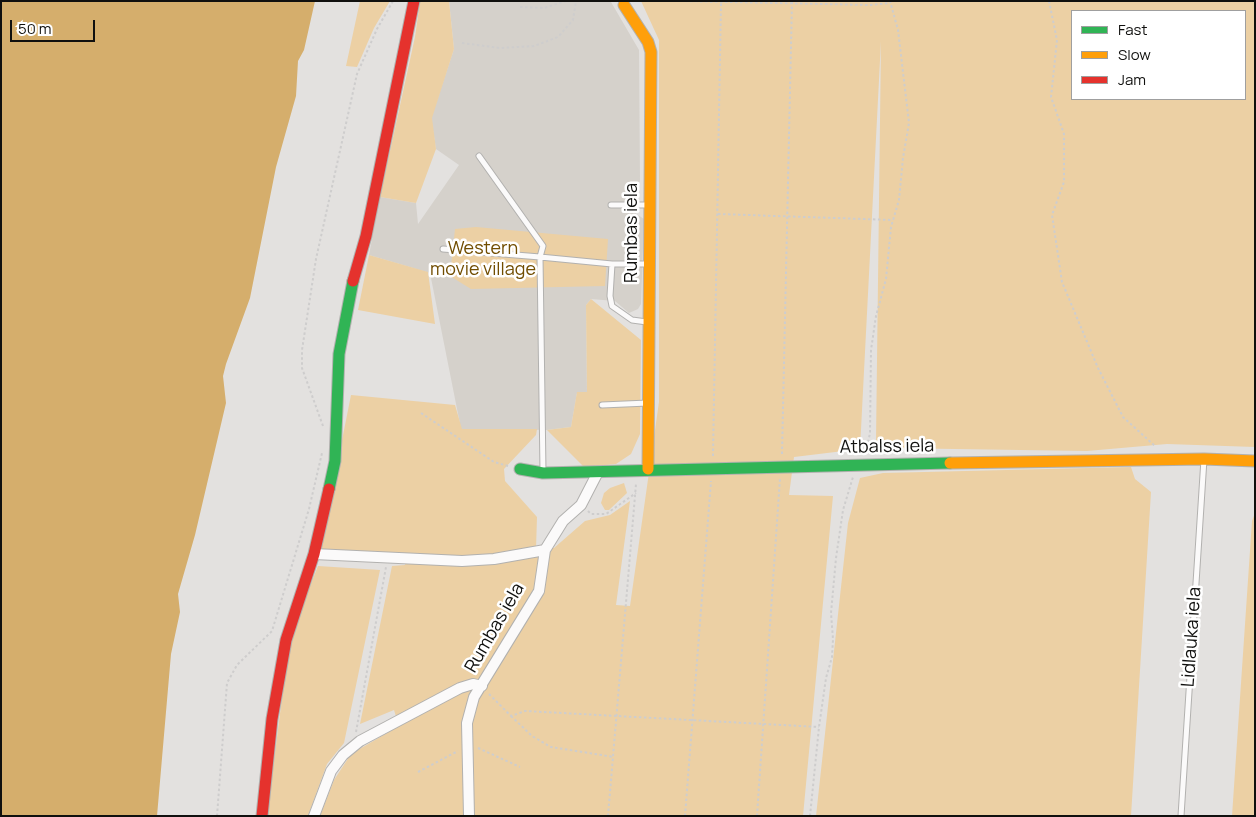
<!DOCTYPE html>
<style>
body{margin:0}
#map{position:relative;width:1256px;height:817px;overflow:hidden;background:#e3e1df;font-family:Manrope,sans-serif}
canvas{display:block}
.frame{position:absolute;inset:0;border:2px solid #10100e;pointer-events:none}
.legend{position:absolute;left:1071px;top:10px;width:175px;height:90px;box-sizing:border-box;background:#fff;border:1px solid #9f9f9f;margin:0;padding:6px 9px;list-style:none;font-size:15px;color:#10100e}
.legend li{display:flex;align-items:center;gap:10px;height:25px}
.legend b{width:25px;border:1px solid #9f9f9f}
.scale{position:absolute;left:10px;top:20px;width:85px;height:22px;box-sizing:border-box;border:2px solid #10100e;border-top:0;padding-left:6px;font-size:15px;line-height:18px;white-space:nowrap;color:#10100e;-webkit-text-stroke:4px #fff;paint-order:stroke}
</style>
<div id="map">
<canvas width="1256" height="817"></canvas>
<div class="frame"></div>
<ul class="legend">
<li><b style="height:6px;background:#30b455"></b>Fast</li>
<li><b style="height:6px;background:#ff9f0a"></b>Slow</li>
<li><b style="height:6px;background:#e5322d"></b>Jam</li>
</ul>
<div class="scale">50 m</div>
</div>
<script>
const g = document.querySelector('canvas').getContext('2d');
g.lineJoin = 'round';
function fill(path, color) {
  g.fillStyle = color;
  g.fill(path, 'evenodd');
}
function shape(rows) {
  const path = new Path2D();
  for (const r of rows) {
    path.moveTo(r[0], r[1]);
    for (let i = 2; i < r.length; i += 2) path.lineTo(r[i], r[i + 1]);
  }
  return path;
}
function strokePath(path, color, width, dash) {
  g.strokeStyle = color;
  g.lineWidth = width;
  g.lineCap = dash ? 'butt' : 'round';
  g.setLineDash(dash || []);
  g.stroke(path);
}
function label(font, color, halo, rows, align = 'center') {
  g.font = font + ' Manrope,sans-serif';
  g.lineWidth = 5;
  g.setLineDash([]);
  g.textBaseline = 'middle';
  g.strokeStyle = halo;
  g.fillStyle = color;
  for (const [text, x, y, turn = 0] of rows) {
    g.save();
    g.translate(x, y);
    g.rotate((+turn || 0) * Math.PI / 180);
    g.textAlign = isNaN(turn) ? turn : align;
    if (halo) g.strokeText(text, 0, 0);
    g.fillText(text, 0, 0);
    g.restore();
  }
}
const built = shape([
 [449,1,608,1,611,2,639,50,640,181,631,196,632,211,644,219,641,304,638,309,629,313,615,301,591,299,586,305,587,393,577,393,571,427,547,430,461,429,430,273,369,255,380,197,416,203,418,224,459,165,436,149,431,118,454,49]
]);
const green = shape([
 [360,1,390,1,374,28,357,67,346,66],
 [449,1,454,49,432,118,436,149,416,203,380,197,415,37,420,2],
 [641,1,1255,1,1255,447,1167,444,1087,451,888,448,876,441,881,41,860,449,794,457,789,495,833,496,803,816,320,816,334,780,351,754,399,726,394,710,360,724,392,566,405,565,406,553,320,551,351,395,455,405,462,429,537,429,536,435,504,469,505,481,537,517,536,549,554,548,585,521,610,515,630,501,616,605,630,606,659,402,659,40],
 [1072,11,1245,11,1245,99,1072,99],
 [476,227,608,239,605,286,471,289,450,276,455,229],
 [369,255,428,272,435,324,358,310],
 [591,299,641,340,640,434,631,454,616,464,584,467,547,430,571,427,577,392,587,392,586,305],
 [1131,467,1135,479,1151,492,1131,816,816,816,848,523,860,478,883,473],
 [624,483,627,493,609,510,605,510,601,503,604,493,610,488],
 [1255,513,1255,816,1232,816,1252,521],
 [318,566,380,570,344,743,327,764,308,816,267,816,287,659,296,621]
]);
const water = shape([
 [1,1,315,1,304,50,298,61,296,96,276,167,250,298,226,364,223,376,226,403,195,535,178,594,180,612,171,654,157,816,1,816]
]);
const path = shape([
 [680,1,870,5,890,3],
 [1049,1,1057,40,1051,97,1064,134,1064,182,1052,215,1062,282,1098,368,1123,417,1156,447],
 [520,7,544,8,566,1],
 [462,43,500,48,534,46,558,37,573,20,576,1],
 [718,214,893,220],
 [421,413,494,462,508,466],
 [323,426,302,368,302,350,316,259,357,74,377,29,393,1],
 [866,452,870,433,871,350,876,316,886,279,891,227,899,200,903,158,909,123,898,30,890,1],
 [782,454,792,1],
 [713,456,721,1],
 [588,511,591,514,606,514,636,493],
 [489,694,511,716,525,711,819,727],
 [511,716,532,736,551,747,614,757],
 [356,732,386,567],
 [478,748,520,767],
 [418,772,458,751],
 [217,816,227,683,237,665,272,631,309,509,322,453],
 [608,816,636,484],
 [685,816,711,481],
 [757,816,780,478],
 [810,816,819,727,826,678,832,657,833,639,831,613,836,558,843,510,853,477]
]);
const lane = shape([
 [611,205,648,205],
 [443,249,540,257,543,246,479,156],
 [612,264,610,296,612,306,632,320,647,322],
 [602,405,648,403],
 [543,472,540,257,612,264,649,264],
 [1181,816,1204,459]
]);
const street = shape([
 [314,554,462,561,494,559,545,550],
 [314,816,331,771,343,755,360,741,460,688,473,684,482,686],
 [469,816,467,723,474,697,539,591,545,550,563,521,581,505,598,472]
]);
const fast = shape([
 [520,469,543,473,950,463],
 [329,489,335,461,339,354,353,281]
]);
const slow = shape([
 [624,5,648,42,651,52,648,469],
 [950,463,1204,459,1255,461]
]);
const jam = shape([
 [353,281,366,236,414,1],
 [262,816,272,719,286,640,314,554,329,489]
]);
const streetNames = [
 ["Rumbas iela",632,233,-90],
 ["Atbalss iela",887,447,-1],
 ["Rumbas iela",495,628,-60],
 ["Lidlauka iela",1192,637,-86]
];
const parkNames = [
 ["Western",483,249],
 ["movie village",483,270]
];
fill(built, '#d5d1cb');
fill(green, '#ecd0a4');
fill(water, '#d5ae6c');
strokePath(lane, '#b2b1af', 7);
strokePath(street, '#b2b1af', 12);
strokePath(fast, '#b2b1af', 13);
strokePath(slow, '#b2b1af', 13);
strokePath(jam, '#b2b1af', 13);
strokePath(path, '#cecdcd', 2, [2.5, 2.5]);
strokePath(lane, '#fbfafa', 5);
strokePath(street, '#fbfafa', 10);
strokePath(fast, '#30b455', 11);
strokePath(slow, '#ff9f0a', 11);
strokePath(jam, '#e5322d', 11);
label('18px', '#10100e', '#fff', streetNames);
label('18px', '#714d00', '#fff', parkNames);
</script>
